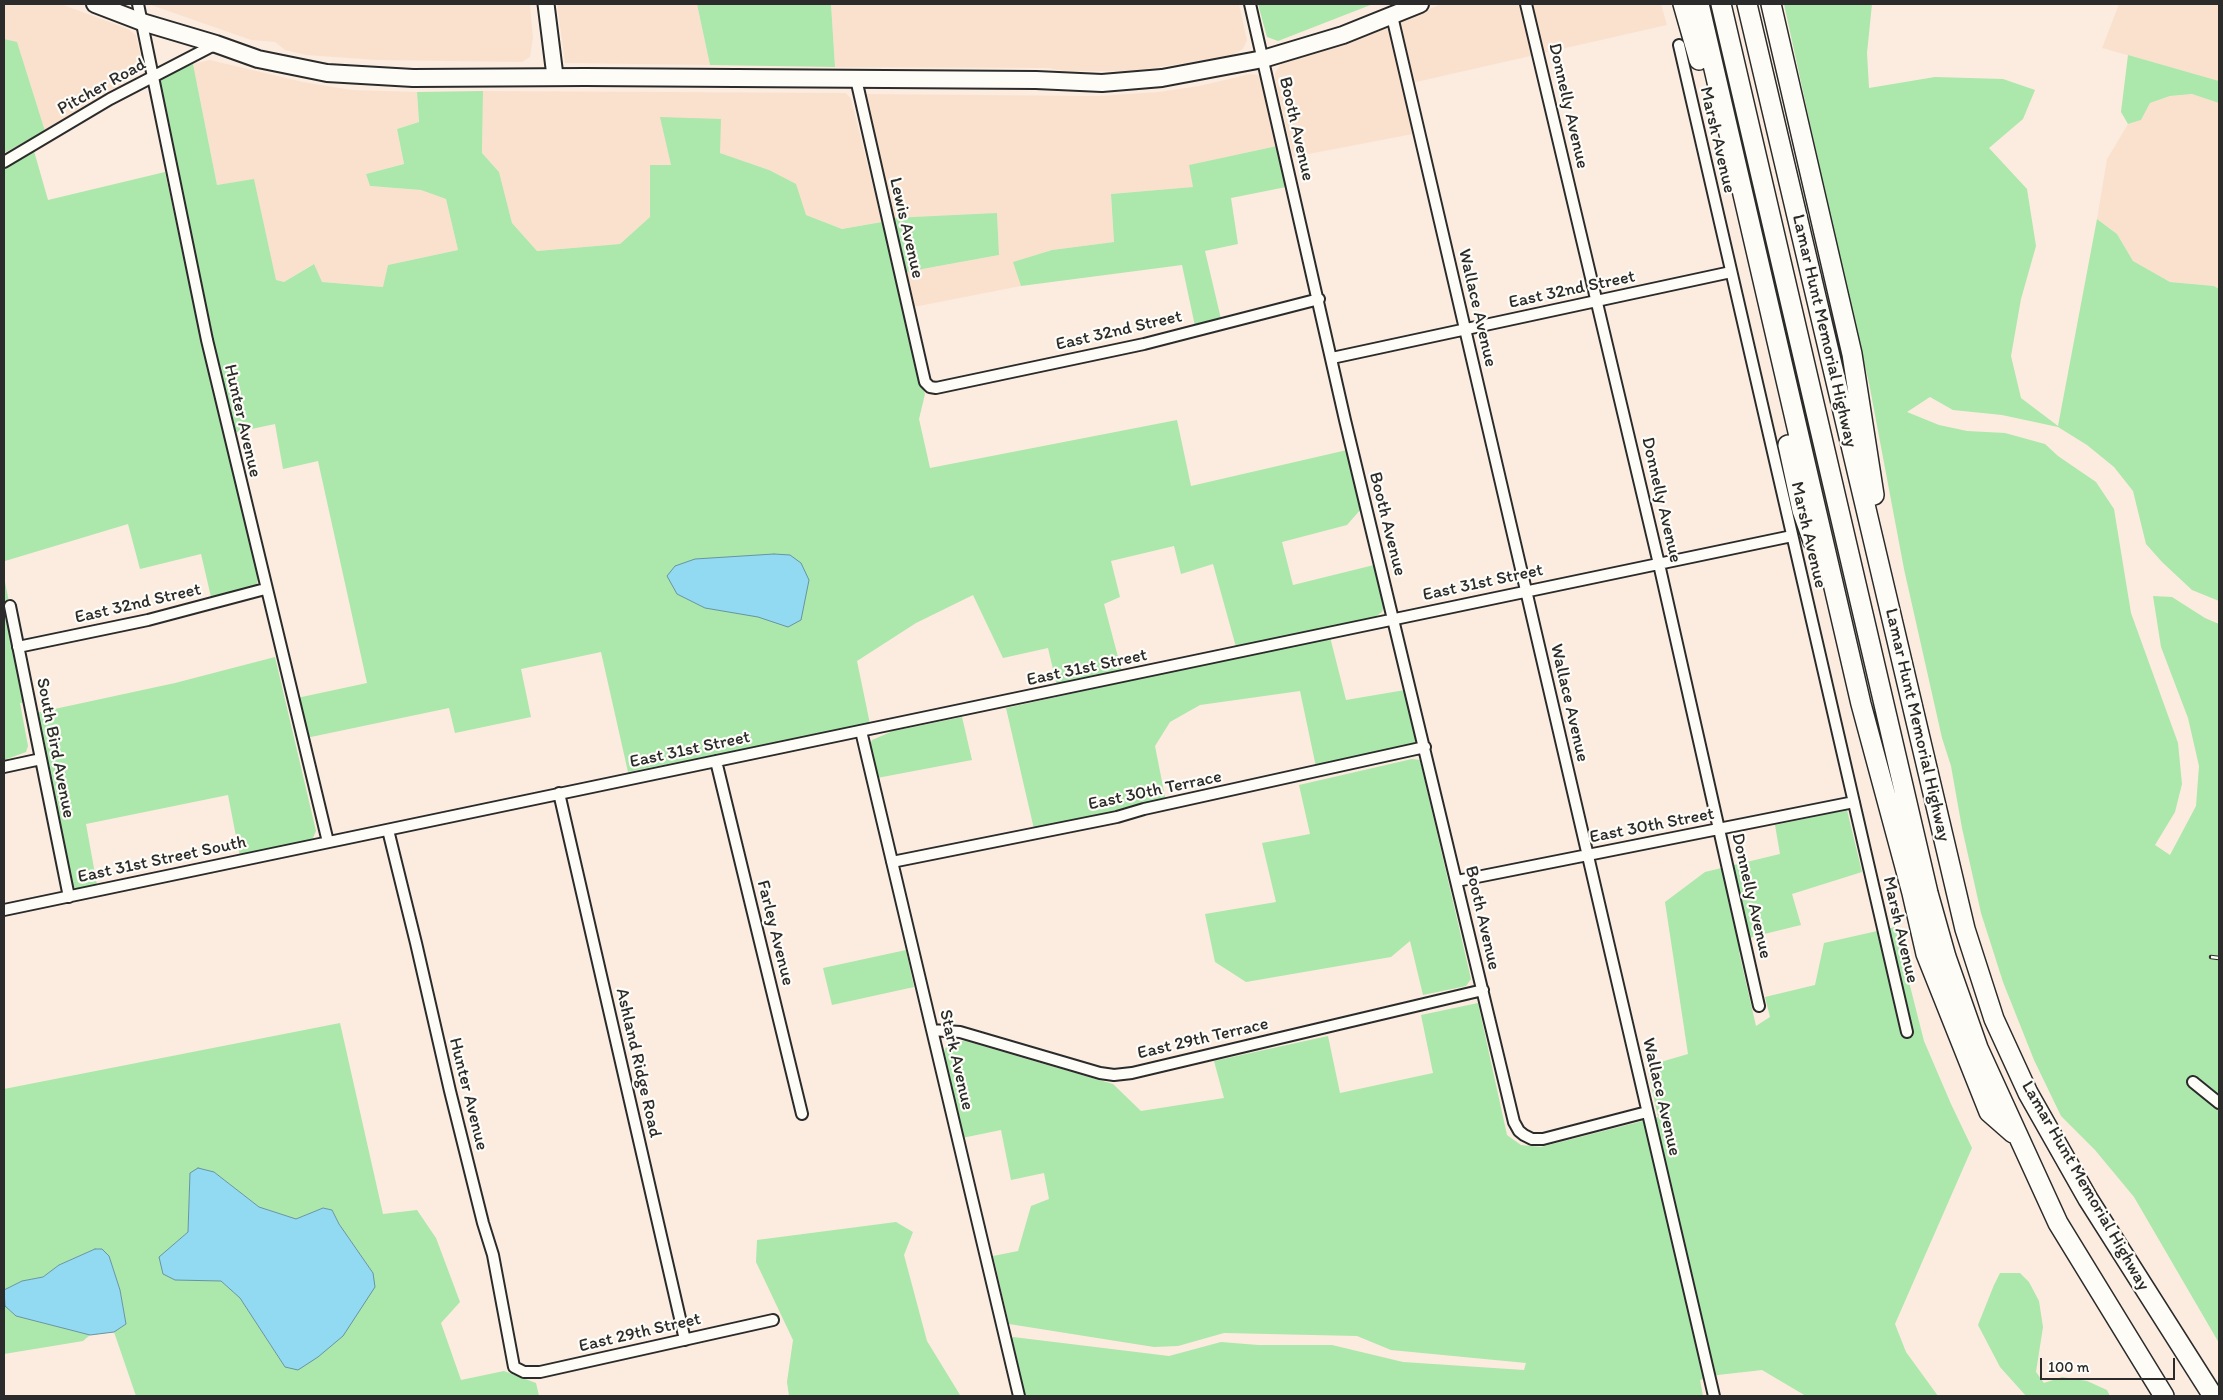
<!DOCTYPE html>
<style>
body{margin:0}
#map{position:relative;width:2223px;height:1400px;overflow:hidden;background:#fbecdf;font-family:Itim,sans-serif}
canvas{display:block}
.frame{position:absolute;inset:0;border:5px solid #2b2b2b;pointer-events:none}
.scale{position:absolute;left:2040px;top:1358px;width:135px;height:22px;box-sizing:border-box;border:2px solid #2b2b2b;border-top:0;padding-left:6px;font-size:15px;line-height:18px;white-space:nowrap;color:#2b2b2b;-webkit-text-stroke:4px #fdfcf7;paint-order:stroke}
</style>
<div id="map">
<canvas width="2223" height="1400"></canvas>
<div class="frame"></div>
<div class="scale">100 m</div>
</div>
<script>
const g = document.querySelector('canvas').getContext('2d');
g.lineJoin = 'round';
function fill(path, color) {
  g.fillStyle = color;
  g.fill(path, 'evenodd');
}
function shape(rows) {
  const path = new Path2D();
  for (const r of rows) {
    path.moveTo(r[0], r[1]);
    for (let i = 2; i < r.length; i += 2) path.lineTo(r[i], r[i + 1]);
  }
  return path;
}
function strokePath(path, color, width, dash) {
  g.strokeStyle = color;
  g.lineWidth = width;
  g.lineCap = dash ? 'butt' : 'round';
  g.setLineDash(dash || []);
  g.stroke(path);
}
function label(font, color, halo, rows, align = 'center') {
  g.font = font + ' Itim,sans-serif';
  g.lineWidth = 4.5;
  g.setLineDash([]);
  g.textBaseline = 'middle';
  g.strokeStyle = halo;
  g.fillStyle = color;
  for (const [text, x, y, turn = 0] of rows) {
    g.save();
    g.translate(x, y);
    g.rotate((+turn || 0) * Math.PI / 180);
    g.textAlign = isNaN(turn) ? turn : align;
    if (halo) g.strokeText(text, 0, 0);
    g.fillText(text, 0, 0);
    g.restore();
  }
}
const built = shape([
 [4,4,61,4,128,29,136,35,144,71,45,131,17,43,4,39],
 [148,4,530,4,533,38,530,57,522,62,376,60,306,55,285,50,275,42,251,40],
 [557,4,697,4,710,65,565,63],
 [831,4,1239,4,1247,40,1243,49,1231,56,1134,71,1064,71,1048,68,835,67],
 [1442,4,1661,4,1667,25,1403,85,1413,134,1293,157,1275,80,1275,73,1281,64,1347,41],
 [2119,4,2219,4,2219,81,2102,48],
 [210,60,303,82,352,90,417,92,419,122,397,129,404,164,366,174,370,186,421,190,446,199,458,250,388,265,384,287,322,282,313,264,284,282,276,281,254,180,217,185,193,64],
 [1250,74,1258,75,1262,80,1277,146,1190,165,1194,187,1111,194,1114,242,1052,250,1014,262,1021,286,914,307,906,272,999,255,997,214,893,218,864,99,866,94,1099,96,1158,92,1199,86],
 [483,91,846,93,851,99,882,222,842,229,806,215,769,170,720,153,661,117,671,165,650,165,650,217,620,244,537,251,512,223,499,172,482,153],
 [2192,94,2219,103,2219,289,2214,286,2170,282,2133,261,2117,234,2097,219,2107,159,2128,124,2141,120,2150,103,2170,96]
]);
const green = shape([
 [697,4,831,4,835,67,710,65],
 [1258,4,1373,4,1278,41,1267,37],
 [1784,4,1872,4,1867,53,1869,88,1935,77,2003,79,2035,90,2023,119,1989,148,2027,189,2036,246,2021,299,2011,356,2021,398,2058,426,2097,219,2117,234,2133,261,2170,282,2214,286,2219,289,2219,601,2192,590,2162,562,2146,544,2133,491,2114,467,2087,445,2058,427,2002,415,1953,410,1930,397,1907,412,1939,425,1967,431,2005,433,2045,444,2058,456,2096,482,2114,509,2131,613,2178,743,2182,784,2175,812,2155,845,2170,855,2196,806,2199,766,2188,718,2161,647,2153,596,2172,597,2205,618,2219,624,2219,1343,2134,1197,2095,1150,2061,1116,2034,1060,2003,982,1981,913,1962,828,1951,766,1942,738,1904,569,1869,383,1832,225],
 [4,39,17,42,45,131,4,153],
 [2128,55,2219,81,2219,103,2192,94,2170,96,2150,103,2141,120,2128,124,2121,112],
 [193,64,217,185,254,179,276,280,284,282,314,264,322,282,383,287,388,265,458,250,446,199,421,190,370,186,366,174,404,164,397,129,419,122,417,92,483,91,482,153,499,172,512,223,537,251,620,244,650,217,650,165,671,165,660,117,721,119,720,153,769,170,796,184,806,215,842,229,882,222,920,381,925,394,919,419,930,468,1177,420,1191,486,1347,450,1361,509,1347,525,1282,542,1293,585,1374,565,1384,606,1382,612,1375,617,1236,647,1213,564,1181,574,1174,546,1111,561,1120,597,1104,604,1122,672,1057,686,1048,648,1003,658,973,595,916,623,857,661,870,724,628,772,601,652,521,669,531,717,455,733,449,708,306,738,297,698,367,683,318,461,283,469,275,424,233,433,159,81,163,77],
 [1277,146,1286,187,1231,198,1238,244,1205,251,1221,319,1195,326,1182,265,1021,286,1013,262,1052,250,1114,242,1111,194,1193,187,1189,165],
 [34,151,48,200,165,172,193,301,258,578,257,584,252,587,211,597,201,554,140,569,128,524,5,561,4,166],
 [997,213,999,255,906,272,893,218],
 [4,577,29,702,20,703,28,746,26,752,4,760],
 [1330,637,1346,700,1405,690,1417,741,1413,746,1316,767,1300,691,1200,705,1170,722,1155,746,1166,802,1034,829,1006,708],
 [275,657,316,831,313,838,305,843,240,857,228,795,86,824,97,885,76,889,71,885,36,713,175,683],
 [962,717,972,760,877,778,870,745,872,740,893,731],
 [1412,759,1420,760,1471,979,1466,986,1423,995,1410,941,1391,957,1246,982,1215,962,1205,914,1276,902,1262,843,1310,834,1299,785],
 [1847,810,1862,872,1792,894,1801,925,1752,937,1739,952,1756,1026,1770,1017,1765,997,1815,985,1824,943,1895,927,1924,1041,1951,1104,1972,1148,1895,1324,1906,1352,1938,1396,1806,1396,1762,1370,1718,1375,1700,1380,1703,1396,1023,1396,1010,1341,1013,1337,1169,1356,1221,1342,1258,1345,1332,1345,1403,1362,1524,1370,1526,1363,1391,1350,1357,1336,1224,1333,1178,1346,1154,1347,1009,1324,993,1256,1018,1251,1031,1206,1049,1199,1044,1173,1011,1180,1001,1130,962,1138,943,1058,945,1049,950,1041,965,1041,1113,1084,1141,1111,1224,1098,1214,1061,1328,1036,1340,1093,1433,1073,1421,1015,1478,1003,1507,1135,1521,1145,1541,1147,1658,1117,1647,1066,1688,1054,1665,902,1705,872,1780,854,1775,825],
 [906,950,914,987,832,1005,823,968],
 [340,1023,383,1214,417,1210,436,1238,460,1302,441,1323,461,1380,504,1371,536,1383,539,1396,136,1396,114,1332,126,1324,120,1290,109,1256,95,1249,59,1265,43,1277,22,1281,4,1290,4,1089],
 [214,1172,259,1207,296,1219,323,1208,332,1210,339,1224,373,1273,285,1367,240,1298,221,1281,199,1280,173,1245,188,1232,190,1173],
 [896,1222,913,1232,904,1255,927,1341,960,1395,1009,1396,789,1396,787,1382,793,1340,756,1262,757,1240],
 [2000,1273,2020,1273,2029,1282,2039,1301,2043,1327,2036,1372,2044,1383,2062,1377,2087,1381,2107,1390,2110,1396,2026,1396,2000,1367,1978,1325,1994,1285],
 [4,1298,5,1306,16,1316,90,1335,83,1341,4,1354]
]);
const water = shape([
 [774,554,790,555,801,563,809,580,801,620,788,627,758,617,705,608,677,594,667,576,675,566,695,559,774,554],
 [198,1168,214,1172,259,1207,296,1219,323,1208,332,1210,339,1224,373,1273,375,1287,343,1336,318,1357,298,1370,285,1367,240,1298,221,1281,175,1280,163,1274,159,1257,188,1232,190,1173,198,1168],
 [95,1249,102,1249,109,1256,120,1290,126,1324,114,1332,90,1335,16,1316,5,1306,4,1290,22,1281,43,1277,59,1265,95,1249]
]);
const street = shape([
 [138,4,207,340,328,842],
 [1250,4,1345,420,1514,1122,1519,1131,1524,1135,1532,1139,1543,1139,1647,1112],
 [1526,4,1659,564,1759,1006],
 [1392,16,1714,1396],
 [1679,45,1907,1032],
 [856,79,925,382,930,387,936,388,1144,344,1319,299],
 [4,162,110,99,216,44],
 [1332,358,1731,272],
 [10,606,69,897],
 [18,647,148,620,265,589],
 [861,731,1019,1396],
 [716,761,802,1114],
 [4,767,41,759],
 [559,793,685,1340],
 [388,830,416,943,450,1091,483,1223,493,1255,514,1367,524,1372,540,1372,773,1320],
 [892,862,1117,817,1144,809,1425,747],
 [1457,881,1854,802],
 [4,910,1792,536],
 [932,1030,960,1032,1100,1073,1114,1075,1132,1073,1483,990],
 [2193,1082,2219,1103]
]);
const secondary = shape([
 [546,4,555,76]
]);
const primary = shape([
 [95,4,142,22,216,44,258,59,327,73,413,78,585,77,1036,80,1102,83,1162,78,1263,59,1343,35,1420,4]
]);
const highway = shape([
 [1683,4,1699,60],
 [1699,4,1861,704,1912,893,1926,954,1989,1112,2013,1133],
 [1721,4,1928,893,1946,957,1978,1048,2058,1223,2164,1396],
 [1747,4,1965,929,1994,1019,2028,1093,2088,1199,2213,1396],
 [1771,4,1852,354,1874,495],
 [1788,445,1802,510,1813,541]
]);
const rail = shape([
 [2211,957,2219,958]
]);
const streetNames = [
 ["Pitcher Road",102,87,-29],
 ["Donnelly Avenue",1568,106,77],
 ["Booth Avenue",1296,129,77],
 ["Marsh Avenue",1717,140,77],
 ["Lewis Avenue",906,228,77],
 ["East 32nd Street",1572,290,-12],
 ["Wallace Avenue",1477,308,77],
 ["East 32nd Street",1119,331,-13],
 ["Lamar Hunt Memorial Highway",1824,331,77],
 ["Hunter Avenue",242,421,77],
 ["Donnelly Avenue",1661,500,77],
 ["Booth Avenue",1387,524,76],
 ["Marsh Avenue",1808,535,77],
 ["East 31st Street",1483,583,-12],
 ["East 32nd Street",138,604,-13],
 ["East 31st Street",1087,668,-12],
 ["Wallace Avenue",1569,703,77],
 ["Lamar Hunt Memorial Highway",1917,725,77],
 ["South Bird Avenue",55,748,79],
 ["East 31st Street",690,750,-12],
 ["East 30th Terrace",1155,791,-12],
 ["East 30th Street",1652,826,-11],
 ["East 31st Street South",162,860,-12],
 ["Donnelly Avenue",1751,896,77],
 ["Booth Avenue",1482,918,77],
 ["Marsh Avenue",1900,930,77],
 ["Farley Avenue",775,933,76],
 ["East 29th Terrace",1203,1039,-13],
 ["Stark Avenue",956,1060,77],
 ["Ashland Ridge Road",638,1063,77],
 ["Hunter Avenue",468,1094,76],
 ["Wallace Avenue",1661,1097,77],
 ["Lamar Hunt Memorial Highway",2085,1186,60],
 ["East 29th Street",640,1333,-13]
];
fill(built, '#fae1ce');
fill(green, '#ace7ac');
fill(water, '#91daf2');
strokePath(water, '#6894a2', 1);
strokePath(street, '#2b2b2b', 14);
strokePath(secondary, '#2b2b2b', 19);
strokePath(primary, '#2b2b2b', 20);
strokePath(highway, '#2b2b2b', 22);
strokePath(street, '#fdfcf7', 10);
strokePath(secondary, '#fdfcf7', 15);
strokePath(primary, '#fdfcf7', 16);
strokePath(highway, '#fdfcf7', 19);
strokePath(rail, '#2b2b2b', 4.5);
strokePath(rail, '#fdfcf7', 2.5, [8]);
label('18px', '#2b2b2b', '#fdfcf7', streetNames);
</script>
